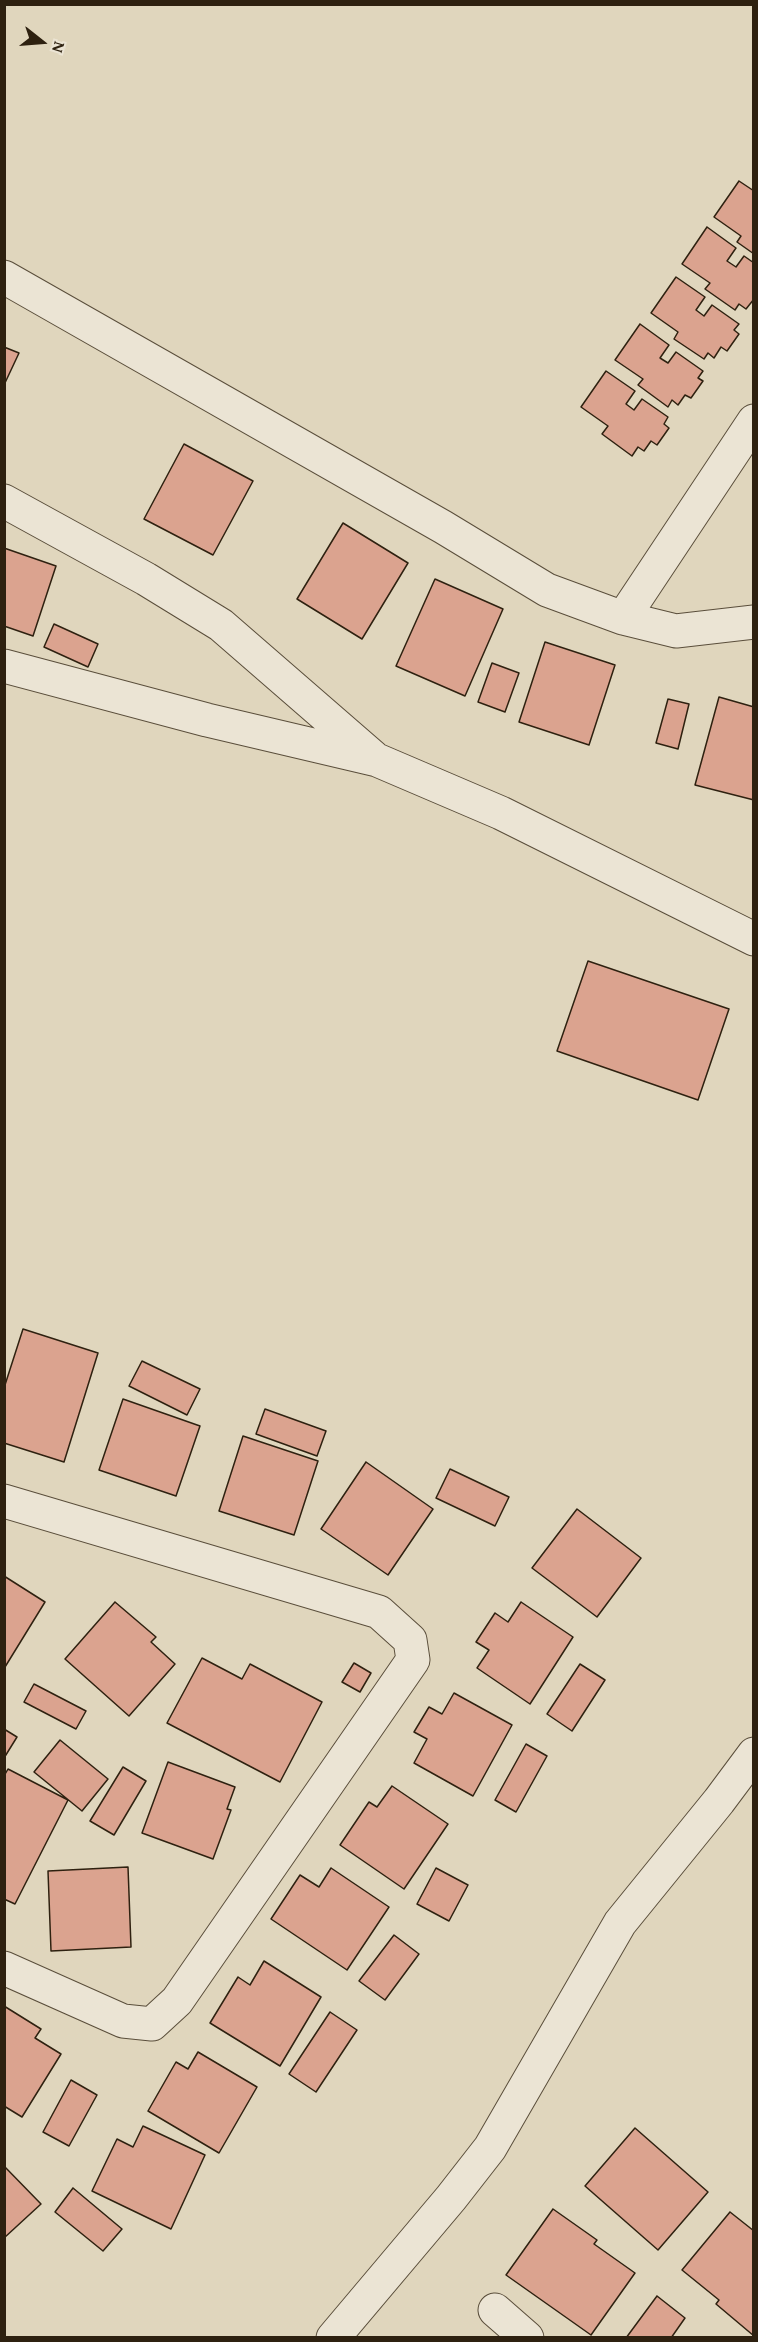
<!DOCTYPE html>
<style>
body{margin:0}
#map{position:relative;width:758px;height:2342px;overflow:hidden;background:#e0d6bd;font-family:"Gentium Book Plus",serif}
canvas{display:block}
.frame{position:absolute;inset:0;border:6px solid #2e2110;pointer-events:none}
.north{position:absolute;left:12px;top:12px;width:60px;height:60px;-webkit-text-stroke:4px #ebe4d4;paint-order:stroke;rotate:107deg;font-size:16px;font-weight:700;line-height:24px;text-align:center;color:#2e2110}
.north::after{content:'';display:block;margin:auto;width:21px;height:27px;background:#2e2110;clip-path:polygon(50% 0,100% 100%,50% 72%,0 100%)}
</style>
<div id="map">
<canvas width="758" height="2342"></canvas>
<div class="frame"></div>
<div class="north">N</div>
</div>
<script>
const g = document.querySelector('canvas').getContext('2d');
g.lineJoin = 'round';
function fill(path, color) {
  g.fillStyle = color;
  g.fill(path, 'evenodd');
}
function shape(rows) {
  const path = new Path2D();
  for (const r of rows) {
    path.moveTo(r[0], r[1]);
    for (let i = 2; i < r.length; i += 2) path.lineTo(r[i], r[i + 1]);
  }
  return path;
}
function strokePath(path, color, width, dash) {
  g.strokeStyle = color;
  g.lineWidth = width;
  g.lineCap = dash ? 'butt' : 'round';
  g.setLineDash(dash || []);
  g.stroke(path);
}
const building = shape([
 [739,181,754,191,754,254,737,242,741,236,714,217,739,181],
 [707,227,736,248,727,261,736,267,744,256,754,263,754,299,746,309,739,304,735,310,705,289,710,283,682,264,707,227],
 [676,277,705,297,696,310,704,316,712,305,739,324,734,330,739,334,727,351,721,347,714,358,708,353,704,359,674,339,678,332,651,313,676,277],
 [640,324,669,345,660,358,668,363,676,352,703,371,698,378,703,381,691,398,685,395,678,405,672,400,668,407,638,385,643,379,615,360,640,324],
 [4,347,19,353,4,385,4,347],
 [606,371,635,391,626,404,634,410,642,399,668,417,664,424,669,428,657,445,651,441,644,451,638,447,632,456,602,434,608,426,581,407,606,371],
 [184,444,253,481,213,555,144,519,184,444],
 [343,523,408,563,362,639,297,599,343,523],
 [4,548,56,566,33,636,4,626,4,548],
 [435,579,503,609,465,696,396,666,435,579],
 [54,624,98,644,88,667,44,647,54,624],
 [545,642,615,665,589,745,519,722,545,642],
 [492,663,519,673,505,712,478,702,492,663],
 [719,697,754,707,754,800,695,785,719,697],
 [668,699,689,704,678,749,656,743,668,699],
 [588,961,729,1009,698,1100,557,1051,588,961],
 [23,1329,98,1353,64,1462,4,1443,4,1388,23,1329],
 [142,1361,200,1389,187,1415,129,1386,142,1361],
 [123,1399,200,1426,176,1496,99,1470,123,1399],
 [265,1409,326,1431,317,1456,256,1434,265,1409],
 [243,1436,318,1461,294,1535,219,1511,243,1436],
 [366,1462,433,1509,388,1575,321,1529,366,1462],
 [450,1469,509,1497,495,1526,436,1498,450,1469],
 [577,1509,641,1558,597,1617,532,1568,577,1509],
 [4,1576,45,1602,5,1667,4,1666,4,1576],
 [115,1602,156,1637,151,1642,175,1664,129,1716,65,1659,115,1602],
 [521,1602,573,1637,530,1704,477,1668,489,1650,476,1642,495,1613,508,1622,521,1602],
 [202,1658,242,1679,250,1664,322,1702,280,1782,167,1723,202,1658],
 [354,1663,371,1673,360,1692,342,1682,354,1663],
 [580,1664,605,1680,572,1731,547,1714,580,1664],
 [34,1684,86,1711,76,1729,24,1702,34,1684],
 [454,1693,512,1725,473,1796,414,1763,427,1739,414,1732,429,1707,442,1714,454,1693],
 [4,1729,17,1737,4,1758,4,1729],
 [60,1740,108,1779,82,1811,34,1772,60,1740],
 [526,1744,547,1756,516,1812,495,1800,526,1744],
 [168,1762,235,1787,227,1809,231,1810,213,1859,142,1833,168,1762],
 [123,1767,146,1781,114,1835,90,1821,123,1767],
 [8,1769,68,1800,15,1904,4,1899,4,1776,8,1769],
 [392,1786,448,1824,404,1889,340,1845,369,1802,377,1807,392,1786],
 [128,1867,131,1947,51,1951,48,1871,128,1867],
 [331,1868,389,1907,347,1970,271,1919,300,1875,319,1887,331,1868],
 [436,1868,468,1885,449,1921,417,1904,436,1868],
 [394,1935,419,1954,385,2000,359,1981,394,1935],
 [264,1961,321,1997,280,2066,210,2023,238,1977,250,1985,264,1961],
 [4,2006,41,2029,35,2038,61,2054,22,2117,4,2106,4,2006],
 [330,2012,357,2030,316,2092,289,2074,330,2012],
 [198,2052,257,2087,219,2153,148,2111,176,2062,188,2069,198,2052],
 [71,2080,97,2095,69,2146,43,2132,71,2080],
 [143,2126,205,2155,171,2229,92,2191,117,2139,133,2147,143,2126],
 [635,2128,708,2192,658,2250,585,2186,635,2128],
 [4,2166,41,2204,4,2238,4,2166],
 [73,2188,122,2229,103,2251,55,2212,73,2188],
 [553,2209,597,2240,594,2244,635,2273,591,2335,506,2275,553,2209],
 [730,2212,754,2231,754,2336,716,2304,719,2300,682,2270,730,2212],
 [657,2296,685,2318,671,2338,626,2338,657,2296]
]);
const minor = shape([
 [4,277,443,527,547,590,623,618,676,631,754,622],
 [4,501,146,579,221,625,373,757],
 [623,618,754,421],
 [4,666,207,720,377,760,501,813,754,939],
 [4,1501,379,1612,410,1640,413,1660,177,2001,152,2024,123,2021,4,1968],
 [495,2310,527,2338],
 [333,2338,451,2198,490,2148,620,1923,719,1801,754,1754]
]);
fill(building, '#dba38f');
strokePath(building, '#2e2110', 1.5);
strokePath(minor, '#5a4e3b', 35);
strokePath(minor, '#ebe4d4', 33);
</script>
